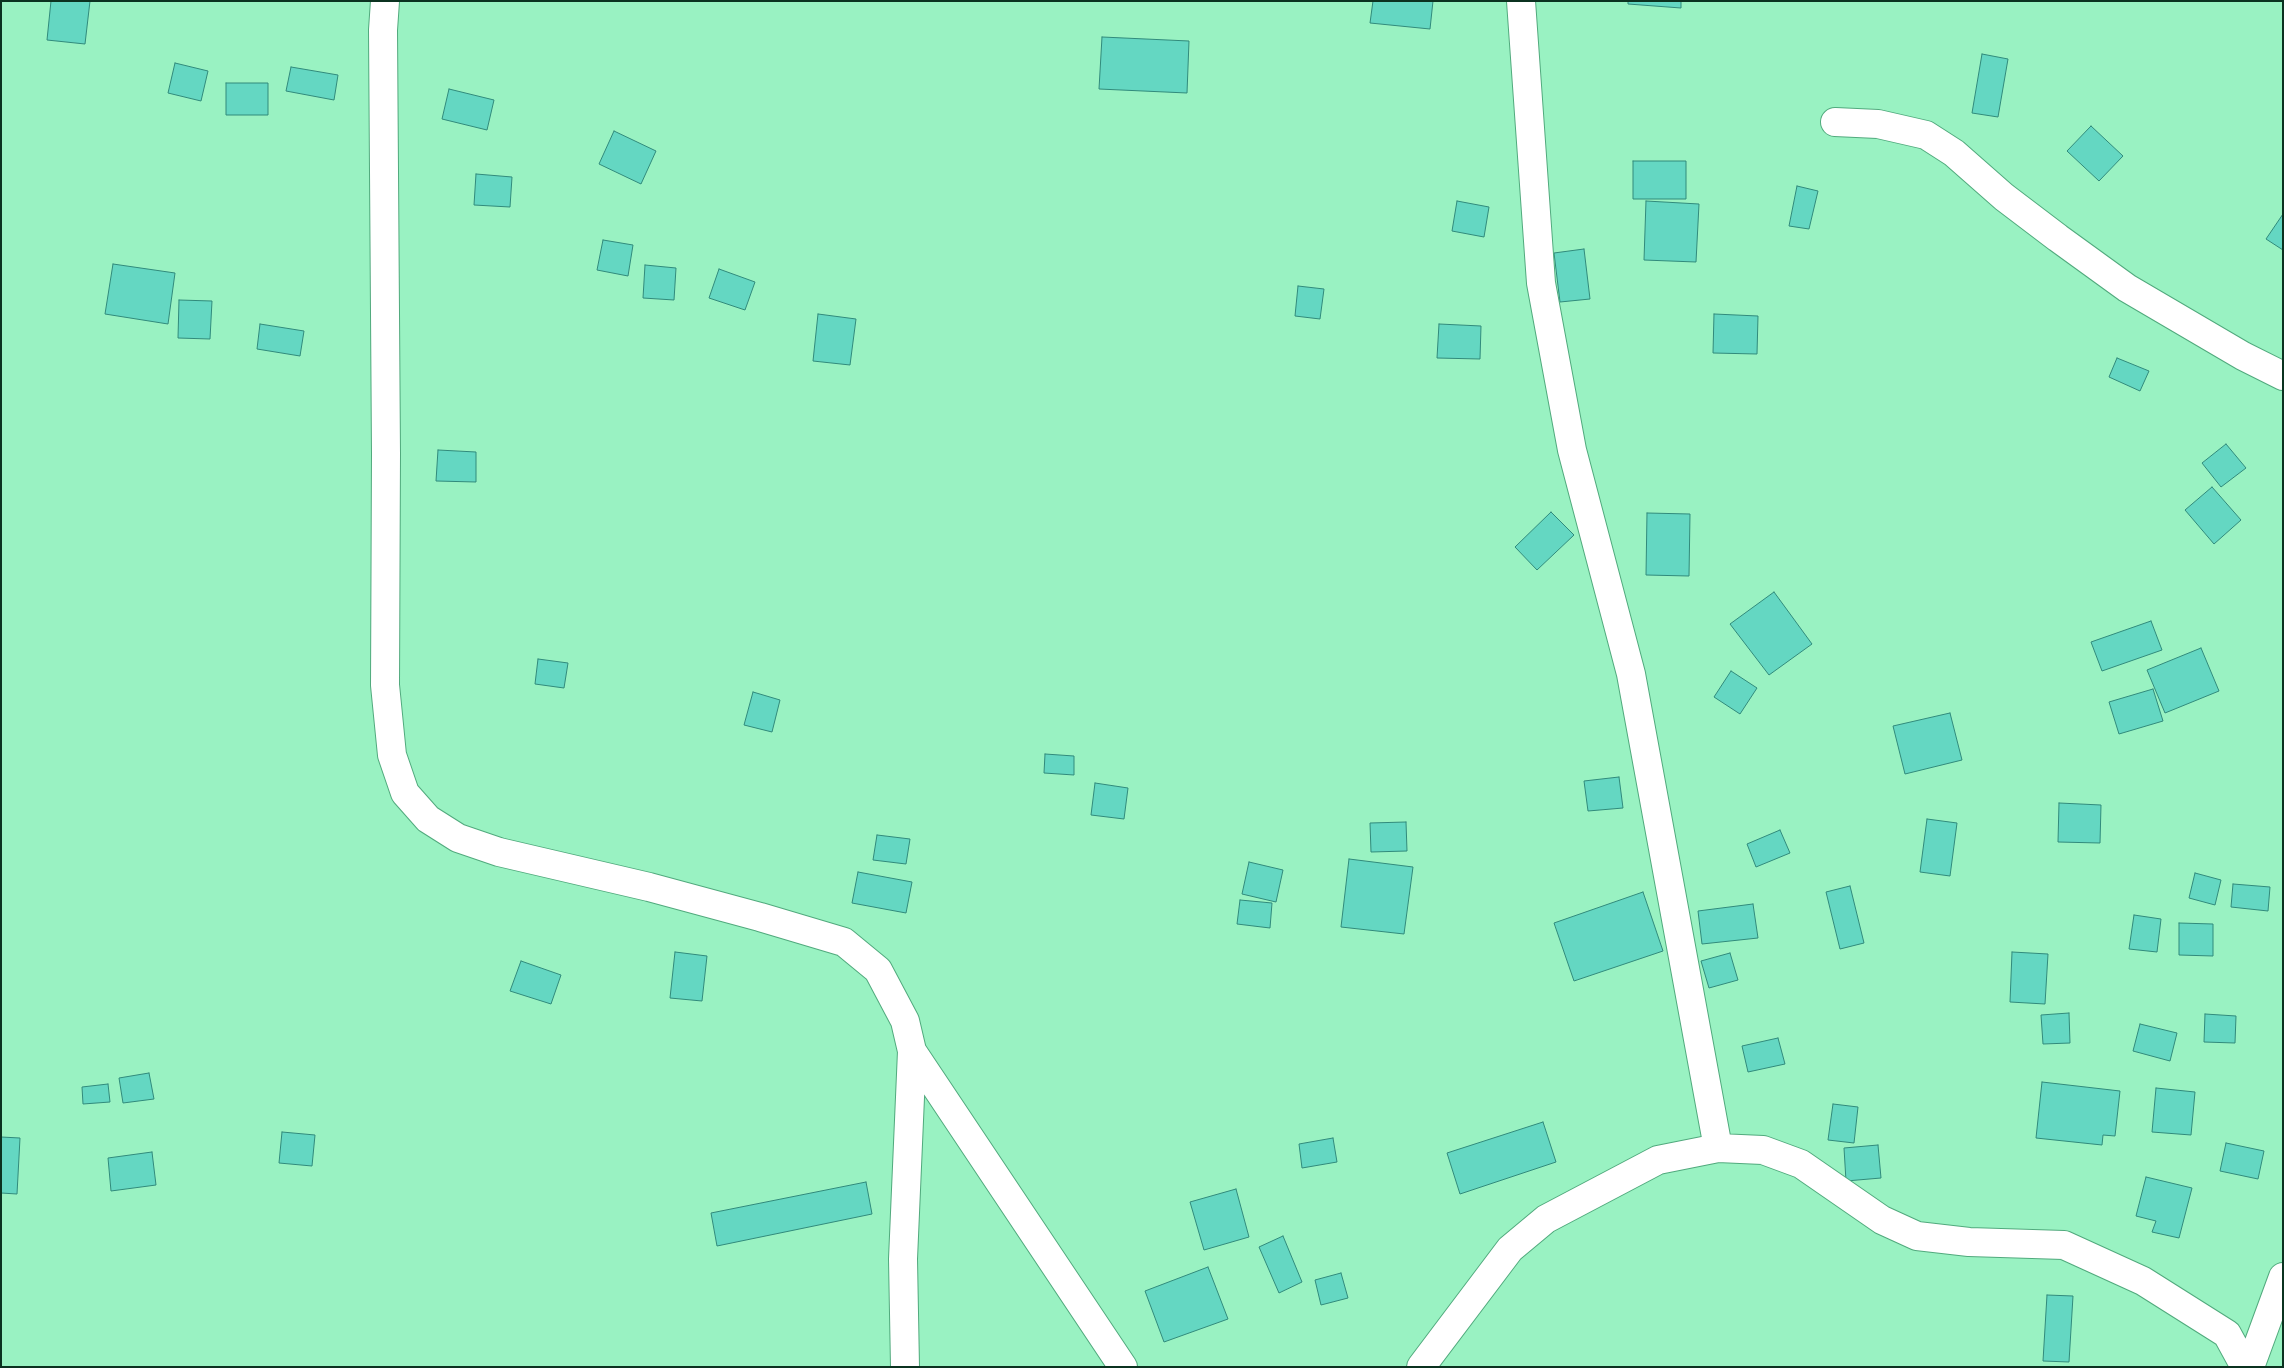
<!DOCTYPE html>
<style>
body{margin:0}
#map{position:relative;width:2284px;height:1368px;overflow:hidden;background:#99f2c2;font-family:"IBM Plex Serif",serif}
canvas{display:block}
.frame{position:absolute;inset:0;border:2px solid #0b3220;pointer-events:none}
</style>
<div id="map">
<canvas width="2284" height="1368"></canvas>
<div class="frame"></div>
</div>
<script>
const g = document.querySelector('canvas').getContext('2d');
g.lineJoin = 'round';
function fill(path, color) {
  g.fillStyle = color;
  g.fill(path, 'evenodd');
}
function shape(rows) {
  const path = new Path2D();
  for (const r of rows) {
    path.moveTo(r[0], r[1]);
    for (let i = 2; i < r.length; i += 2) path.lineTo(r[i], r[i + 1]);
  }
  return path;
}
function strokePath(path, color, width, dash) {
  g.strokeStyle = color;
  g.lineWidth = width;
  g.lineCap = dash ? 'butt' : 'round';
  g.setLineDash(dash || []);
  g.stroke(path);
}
const building = shape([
 [51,1,90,1,85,44,47,40,51,1],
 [1373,1,1433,1,1430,29,1370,23,1373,1],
 [1628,1,1681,1,1681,8,1628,4,1628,1],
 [1102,37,1189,41,1187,93,1099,89,1102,37],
 [1982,54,2008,59,1998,117,1972,113,1982,54],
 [175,63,208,71,201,101,168,93,175,63],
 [291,67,338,75,334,100,286,91,291,67],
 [226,83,268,83,268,115,226,115,226,83],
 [449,89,494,100,487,130,442,119,449,89],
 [2091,126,2123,156,2099,181,2067,151,2091,126],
 [614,131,656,151,641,184,599,164,614,131],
 [1633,161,1686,161,1686,199,1633,199,1633,161],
 [476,174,512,177,510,207,474,205,476,174],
 [1797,186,1818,191,1809,229,1789,226,1797,186],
 [1457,201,1489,207,1484,237,1452,231,1457,201],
 [1646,201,1699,204,1696,262,1644,260,1646,201],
 [2283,214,2283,250,2266,239,2283,214],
 [603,240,633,245,628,276,597,270,603,240],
 [1584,249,1590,299,1560,302,1554,253,1584,249],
 [113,264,175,273,168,324,105,314,113,264],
 [645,265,676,268,674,300,643,298,645,265],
 [719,269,755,282,745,310,709,298,719,269],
 [1298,286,1324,289,1320,319,1295,316,1298,286],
 [179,300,212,301,210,339,178,338,179,300],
 [818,314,856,319,850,365,813,361,818,314],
 [1714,314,1758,316,1757,354,1713,353,1714,314],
 [260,324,304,331,300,356,257,349,260,324],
 [1439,324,1481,326,1480,359,1437,358,1439,324],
 [2117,358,2149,371,2140,391,2109,377,2117,358],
 [2226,444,2246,468,2221,487,2202,463,2226,444],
 [438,450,476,452,476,482,436,481,438,450],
 [2212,487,2241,520,2214,544,2185,510,2212,487],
 [1551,512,1574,535,1537,570,1515,547,1551,512],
 [1647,513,1690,514,1689,576,1646,575,1647,513],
 [1774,592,1812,644,1769,675,1730,624,1774,592],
 [2151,621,2162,650,2102,671,2091,642,2151,621],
 [2201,648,2219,691,2165,713,2147,670,2201,648],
 [538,659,568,663,564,688,535,684,538,659],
 [1731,671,1757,688,1740,714,1714,697,1731,671],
 [2153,689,2163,721,2119,734,2109,702,2153,689],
 [753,692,780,700,772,732,744,725,753,692],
 [1950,713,1962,760,1905,774,1893,726,1950,713],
 [1045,754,1074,756,1074,775,1044,773,1045,754],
 [1619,777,1623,808,1588,811,1584,781,1619,777],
 [1095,783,1128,788,1124,819,1091,815,1095,783],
 [2059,803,2101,805,2100,843,2058,842,2059,803],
 [1927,819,1957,823,1950,876,1920,872,1927,819],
 [1406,822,1407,851,1371,852,1370,823,1406,822],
 [1780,830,1790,853,1756,867,1747,844,1780,830],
 [877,835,910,839,906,864,873,860,877,835],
 [1349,859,1413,867,1404,934,1341,927,1349,859],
 [1249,862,1283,870,1276,902,1242,894,1249,862],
 [858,872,912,882,906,913,852,903,858,872],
 [2195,873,2221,880,2215,905,2189,898,2195,873],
 [2233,884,2270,887,2268,911,2231,907,2233,884],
 [1850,886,1864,943,1840,949,1826,892,1850,886],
 [1643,892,1663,951,1574,981,1554,923,1643,892],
 [1240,900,1272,903,1270,928,1237,924,1240,900],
 [1753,904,1758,938,1702,944,1698,911,1753,904],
 [2134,915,2161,919,2157,952,2129,949,2134,915],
 [2179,923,2213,924,2213,956,2179,955,2179,923],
 [675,952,707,956,702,1001,670,998,675,952],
 [2012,952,2048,954,2045,1004,2010,1002,2012,952],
 [1730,953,1738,980,1709,988,1701,961,1730,953],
 [521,961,561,975,551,1004,510,991,521,961],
 [2069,1013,2070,1043,2043,1044,2041,1015,2069,1013],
 [2205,1014,2236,1016,2235,1043,2204,1042,2205,1014],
 [2140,1024,2177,1033,2170,1061,2133,1051,2140,1024],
 [1778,1038,1785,1064,1748,1072,1742,1046,1778,1038],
 [149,1073,154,1099,123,1103,119,1078,149,1073],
 [2042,1082,2120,1091,2115,1136,2103,1135,2102,1145,2036,1138,2042,1082],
 [108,1084,110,1102,83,1104,82,1087,108,1084],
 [2156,1088,2195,1092,2191,1135,2152,1132,2156,1088],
 [1833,1104,1858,1107,1854,1143,1828,1140,1833,1104],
 [1543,1122,1556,1162,1460,1194,1447,1153,1543,1122],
 [282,1132,315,1135,312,1166,279,1163,282,1132],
 [1,1137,20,1138,17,1194,1,1193,1,1137],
 [1333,1138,1337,1162,1302,1168,1299,1144,1333,1138],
 [2226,1143,2264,1151,2258,1179,2220,1171,2226,1143],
 [1878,1145,1881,1178,1846,1181,1844,1148,1878,1145],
 [152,1152,156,1185,111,1191,108,1158,152,1152],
 [2146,1177,2192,1188,2179,1238,2152,1232,2156,1221,2136,1216,2146,1177],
 [866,1182,872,1214,717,1246,711,1213,866,1182],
 [1236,1189,1249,1237,1204,1250,1190,1202,1236,1189],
 [1283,1236,1302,1282,1279,1293,1259,1247,1283,1236],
 [1208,1267,1228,1319,1164,1342,1145,1291,1208,1267],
 [1341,1273,1348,1298,1321,1305,1315,1280,1341,1273],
 [2047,1295,2073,1296,2069,1362,2043,1361,2047,1295]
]);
const minor = shape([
 [385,1,383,30,386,454,385,685,392,755,405,793,428,819,458,838,499,852,649,887,760,917,844,942,878,970,905,1021,912,1051,903,1259,905,1367],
 [1521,1,1541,283,1572,450,1631,674,1718,1148],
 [1835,122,1878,124,1926,135,1954,153,2004,197,2058,238,2127,288,2243,356,2283,376],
 [912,1051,1123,1367],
 [1421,1367,1510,1249,1546,1219,1658,1160,1718,1148,1763,1150,1801,1164,1882,1220,1917,1236,1969,1242,2064,1245,2143,1281,2227,1334,2245,1367],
 [2250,1367,2283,1277]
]);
fill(building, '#64d7c2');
strokePath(building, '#318a7b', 1);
strokePath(minor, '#51aa7d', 30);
strokePath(minor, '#fff', 28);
</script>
